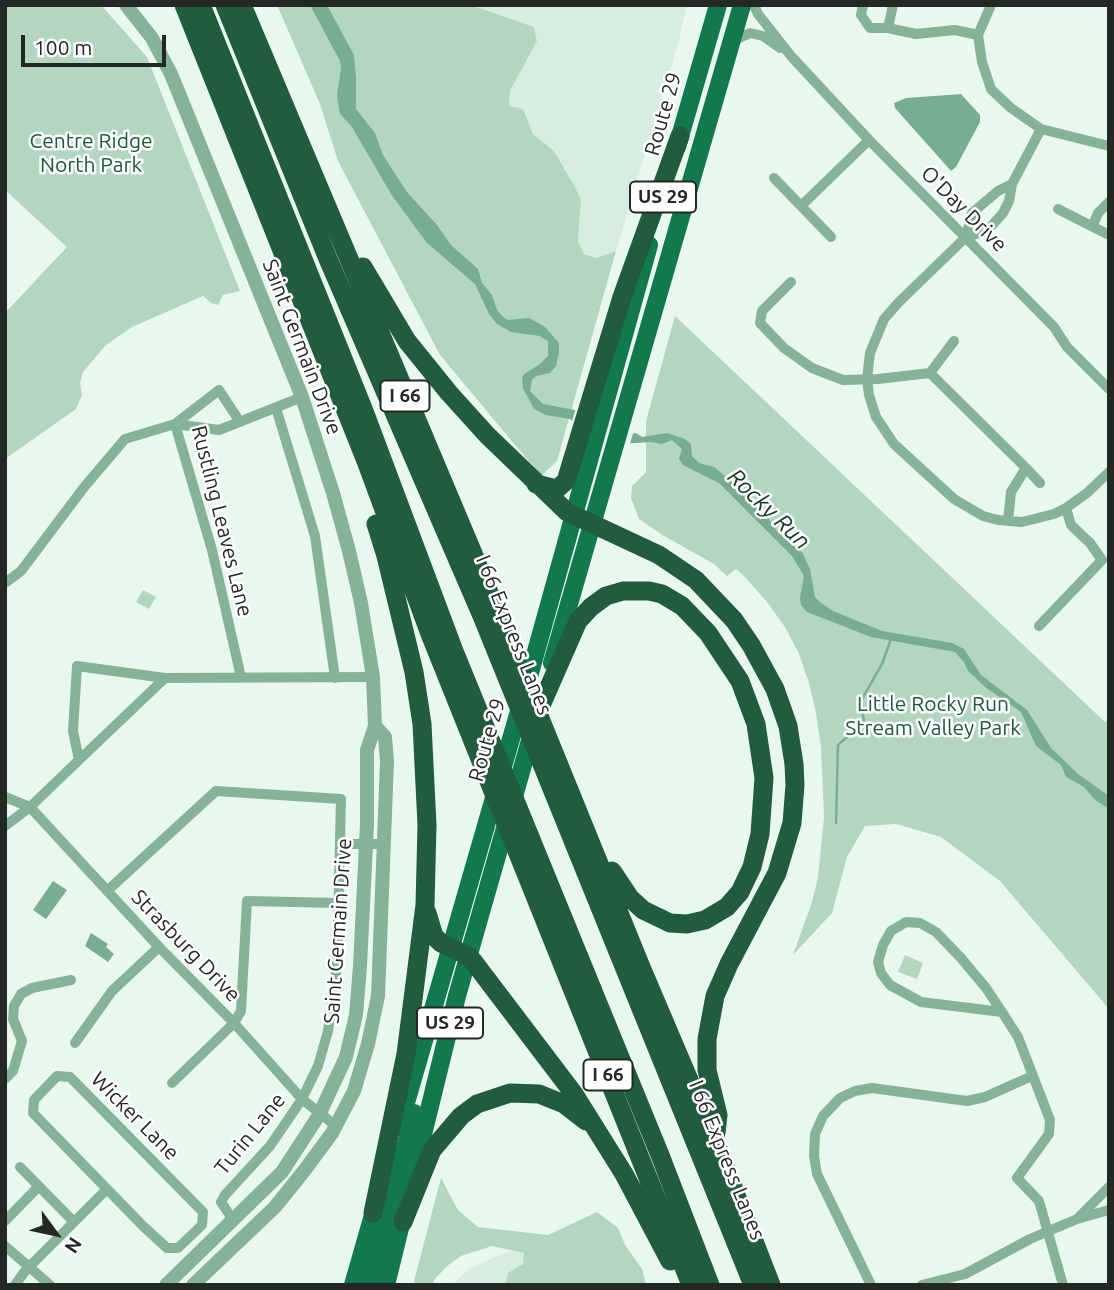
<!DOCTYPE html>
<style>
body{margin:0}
#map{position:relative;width:1114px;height:1290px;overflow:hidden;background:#e9f8ef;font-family:Ubuntu,sans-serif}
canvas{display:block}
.frame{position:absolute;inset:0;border:7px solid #232825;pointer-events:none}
.north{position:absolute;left:21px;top:1199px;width:70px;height:70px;-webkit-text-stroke:5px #fff;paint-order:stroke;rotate:123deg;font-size:19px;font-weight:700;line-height:28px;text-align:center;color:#232825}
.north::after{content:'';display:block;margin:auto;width:24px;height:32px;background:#232825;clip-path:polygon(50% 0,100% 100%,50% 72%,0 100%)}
.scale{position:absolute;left:21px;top:35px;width:145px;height:32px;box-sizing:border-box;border:4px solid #232825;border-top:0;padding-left:9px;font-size:21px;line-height:24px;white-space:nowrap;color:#232825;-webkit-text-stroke:5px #fff;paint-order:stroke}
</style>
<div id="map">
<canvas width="1114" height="1290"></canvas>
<div class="frame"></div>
<div class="north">N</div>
<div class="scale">100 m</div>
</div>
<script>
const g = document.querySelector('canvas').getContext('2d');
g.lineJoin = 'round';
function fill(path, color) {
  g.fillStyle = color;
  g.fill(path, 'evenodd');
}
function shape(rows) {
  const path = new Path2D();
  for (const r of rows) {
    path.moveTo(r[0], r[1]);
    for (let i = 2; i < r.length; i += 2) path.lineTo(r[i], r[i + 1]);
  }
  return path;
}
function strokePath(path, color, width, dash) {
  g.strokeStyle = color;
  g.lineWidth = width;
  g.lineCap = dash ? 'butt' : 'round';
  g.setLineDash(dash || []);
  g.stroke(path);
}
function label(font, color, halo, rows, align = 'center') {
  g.font = font + ' Ubuntu,sans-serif';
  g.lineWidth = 5;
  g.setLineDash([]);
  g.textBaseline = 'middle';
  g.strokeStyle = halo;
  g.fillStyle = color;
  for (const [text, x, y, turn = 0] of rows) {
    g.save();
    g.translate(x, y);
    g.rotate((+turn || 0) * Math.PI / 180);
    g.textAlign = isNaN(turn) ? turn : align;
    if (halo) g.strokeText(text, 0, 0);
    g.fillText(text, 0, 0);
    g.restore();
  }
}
const built = shape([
 [471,5,687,5,678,44,616,251,596,258,584,254,578,241,581,200,575,187,554,151,533,134,523,109,509,106,510,91,537,41,534,27],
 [539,1250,528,1285,451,1285,472,1267,509,1251]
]);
const green = shape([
 [5,5,101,5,147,57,240,291,223,295,218,305,211,303,203,296,132,327,106,345,83,372,80,383,82,395,76,409,5,459,5,313,67,247,5,190],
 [277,5,471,5,534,27,537,41,510,91,509,106,523,109,533,134,554,151,575,187,581,200,578,241,584,254,596,258,616,251,557,461,541,476,440,355,338,161,320,104],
 [675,316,1105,722,1109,719,1109,1009,1000,881,941,837,896,824,865,826,847,857,832,913,793,955,812,902,818,877,824,817,821,747,816,713,809,683,799,654,785,627,767,602,744,576,736,569,727,576,714,564,664,536,639,519,631,498,632,486,646,472,646,421],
 [143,590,156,597,149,609,136,602],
 [905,955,923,963,917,979,898,972],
 [441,1178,458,1210,478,1227,548,1235,597,1212,618,1228,625,1245,642,1269,646,1285,505,1285,508,1273,523,1264,524,1253,492,1246,461,1256,447,1266,434,1280,433,1285,413,1285]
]);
const water = shape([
 [310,5,327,5,354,55,356,78,356,109,375,133,383,155,407,192,437,225,451,245,478,269,482,283,492,295,497,310,503,317,508,320,529,318,545,327,559,343,559,353,556,366,550,373,536,376,532,380,530,391,543,404,575,410,627,434,636,433,642,437,667,433,685,439,691,444,692,456,699,463,714,467,748,495,765,513,778,533,802,552,810,569,815,597,821,603,833,611,882,631,952,643,964,649,981,675,1027,710,1051,748,1078,774,1109,796,1109,809,1094,799,1084,787,1066,777,1061,765,1036,746,1021,712,985,687,968,671,964,662,955,652,871,637,807,612,801,605,800,598,804,576,792,556,719,483,683,465,679,459,682,449,672,440,662,444,651,442,621,444,584,432,570,419,546,415,534,409,523,388,522,378,524,374,540,364,548,356,548,341,540,336,511,332,497,324,489,314,475,284,427,243,391,194,352,127,340,114,337,96,341,67,340,61],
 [961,94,980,115,980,122,956,167,951,171,895,108,894,103,906,98],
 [53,881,67,890,46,919,33,910],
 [91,933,108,944,106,947,114,954,108,962,85,946]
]);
const pier = shape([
 [576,407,594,421,623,431,634,430,629,447,621,447,582,435,571,425]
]);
const stream = shape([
 [836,823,838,745,864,722,861,701,882,664,891,639]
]);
const minor = shape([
 [754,5,758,14,791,56,869,140,1054,327,1067,347,1109,389],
 [863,5,861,15,870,28,888,28,893,5],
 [991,5,978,35,982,62,991,89,1011,108,1041,129,1109,146],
 [888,28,916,34,955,30,978,35],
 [733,41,750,33,763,36,780,48],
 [1041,129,1012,184,1009,201,1003,213,987,231,966,237,899,302,884,319,870,353,867,379,869,395,876,417,894,444,954,499,983,516,998,520,1022,522,1054,514,1066,508,1087,493,1109,472],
 [774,178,831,237],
 [801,206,869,140],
 [1058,209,1107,234],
 [1093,225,1098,213,1109,202],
 [966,237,972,213,998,191,1012,184],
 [791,282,762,311,760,323,784,348,812,368,843,380,878,379,930,373,1026,468,1011,492,1008,521],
 [930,373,954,341],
 [276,408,315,536,335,678],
 [240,422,219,390,175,424,212,550,241,677],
 [1026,468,1040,483],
 [5,583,21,571,85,486,125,439,175,424,219,430,302,397],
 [1039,626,1102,560,1090,543,1071,525,1066,508],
 [79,760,165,678],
 [5,797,30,807,159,947,234,1023,302,1099,336,1126],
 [5,826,30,807,79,760,73,731,77,666,165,678,373,677],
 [340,844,384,844],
 [107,891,216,791,341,799,337,966,328,1031,318,1066,302,1099,270,1146,225,1195,221,1202,233,1220],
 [1002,1012,921,1002,890,985,881,973,878,962,883,945,891,931,906,922,920,923,936,932,961,958,986,988,1002,1012,1018,1037,1050,1120,1049,1134,1017,1178,1039,1201,1063,1285],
 [75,1043,112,991,159,947],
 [57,1076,70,1077,203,1212,202,1225,178,1248,167,1248,143,1226,33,1113,34,1100,57,1076],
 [5,1079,13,1071,22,1041,13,1019,14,1006,21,994,32,988,71,980],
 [172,1083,234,1023,241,1011,247,901,339,903],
 [20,1167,74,1222],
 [1079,1217,1109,1187],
 [5,1221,39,1186],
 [5,1246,50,1285],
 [15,1285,25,1271,106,1190],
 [871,1285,817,1174,814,1156,815,1134,823,1116,840,1098,855,1091,872,1088,967,1101,985,1097,1032,1076],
 [922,1285,965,1274,1030,1239,1077,1219,1109,1210]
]);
const tertiary = shape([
 [126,5,152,38,171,74,302,397,333,493,349,551,361,603,373,677,375,726,367,750,367,824,360,966,356,1015,346,1057,319,1115,282,1172,166,1285],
 [193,1285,275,1207,304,1171,332,1133,354,1091,368,1044,378,996,387,761,385,737,375,726]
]);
const primary = shape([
 [677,147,718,5],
 [552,663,742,5],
 [399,1127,530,673,649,245],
 [353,1285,377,1201],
 [370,1285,414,1113],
 [386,1285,457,996,533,730]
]);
const motorway = shape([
 [184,5,366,461,430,634,691,1285],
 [201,5,364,411,454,651,660,1155,710,1285],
 [225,5,328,259,482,616,753,1285],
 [242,5,472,551,641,967,715,1141,771,1285],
 [363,267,407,341,449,393,487,435,567,512,659,555,696,580,734,620,751,645,775,689,788,726,794,764,795,785,792,823,777,873,729,964,715,996,707,1039,707,1070,718,1115,716,1133],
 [536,484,557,489,566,481,622,297,680,136],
 [539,710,578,621,591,607,606,596,623,591,649,591,662,594,682,606,708,633,740,681,756,724,764,778,760,834,752,867,740,892,727,907,705,920,687,924,670,923,643,910,630,898,612,871],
 [427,913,434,936,441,943,468,956,473,961,574,1094,624,1174,670,1261],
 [373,1213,406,1054,425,905,427,825,422,724,414,672,386,556,376,524],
 [403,1222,432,1150,461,1116,477,1104,510,1093,539,1094,564,1104,586,1121]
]);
const shields = [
 [663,197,66],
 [405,396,49],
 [450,1023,66],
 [608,1075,49]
];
const shieldNames = [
 ["US 29",663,197],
 ["I 66",405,396],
 ["US 29",450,1023],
 ["I 66",608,1075]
];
const streetNames = [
 ["Route 29",663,114,-74],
 ["O'Day Drive",964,209,45],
 ["Saint Germain Drive",302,347,69],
 ["Rustling Leaves Lane",222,521,76],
 ["I 66 Express Lanes",514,635,68],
 ["Route 29",487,740,-74],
 ["Saint Germain Drive",338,931,-86],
 ["Strasburg Drive",186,946,46],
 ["Wicker Lane",135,1116,45],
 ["Turin Lane",250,1134,-51],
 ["I 66 Express Lanes",727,1160,68]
];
const parkNames = [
 ["Centre Ridge",91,141],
 ["North Park",91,165],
 ["Little Rocky Run",933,704],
 ["Stream Valley Park",933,728]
];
const waterNames = [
 ["Rocky Run",769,509,44]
];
fill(built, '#d7eddf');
fill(green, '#b3d6c1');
fill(water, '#78ae8f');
fill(pier, '#e9f8ef');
strokePath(stream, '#78ae8f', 2.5);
strokePath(minor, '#86b298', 10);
strokePath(tertiary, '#86b298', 14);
strokePath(primary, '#11794d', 18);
strokePath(motorway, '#215c3f', 19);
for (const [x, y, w] of shields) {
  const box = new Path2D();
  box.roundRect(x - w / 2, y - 15.5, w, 31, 5);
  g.fillStyle = '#fff';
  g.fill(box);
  strokePath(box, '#232825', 2);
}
label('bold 19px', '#232825', null, shieldNames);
label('21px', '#232825', '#fff', streetNames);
label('21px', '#1a593b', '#fff', parkNames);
label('italic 23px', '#0e3a25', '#fff', waterNames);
</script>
